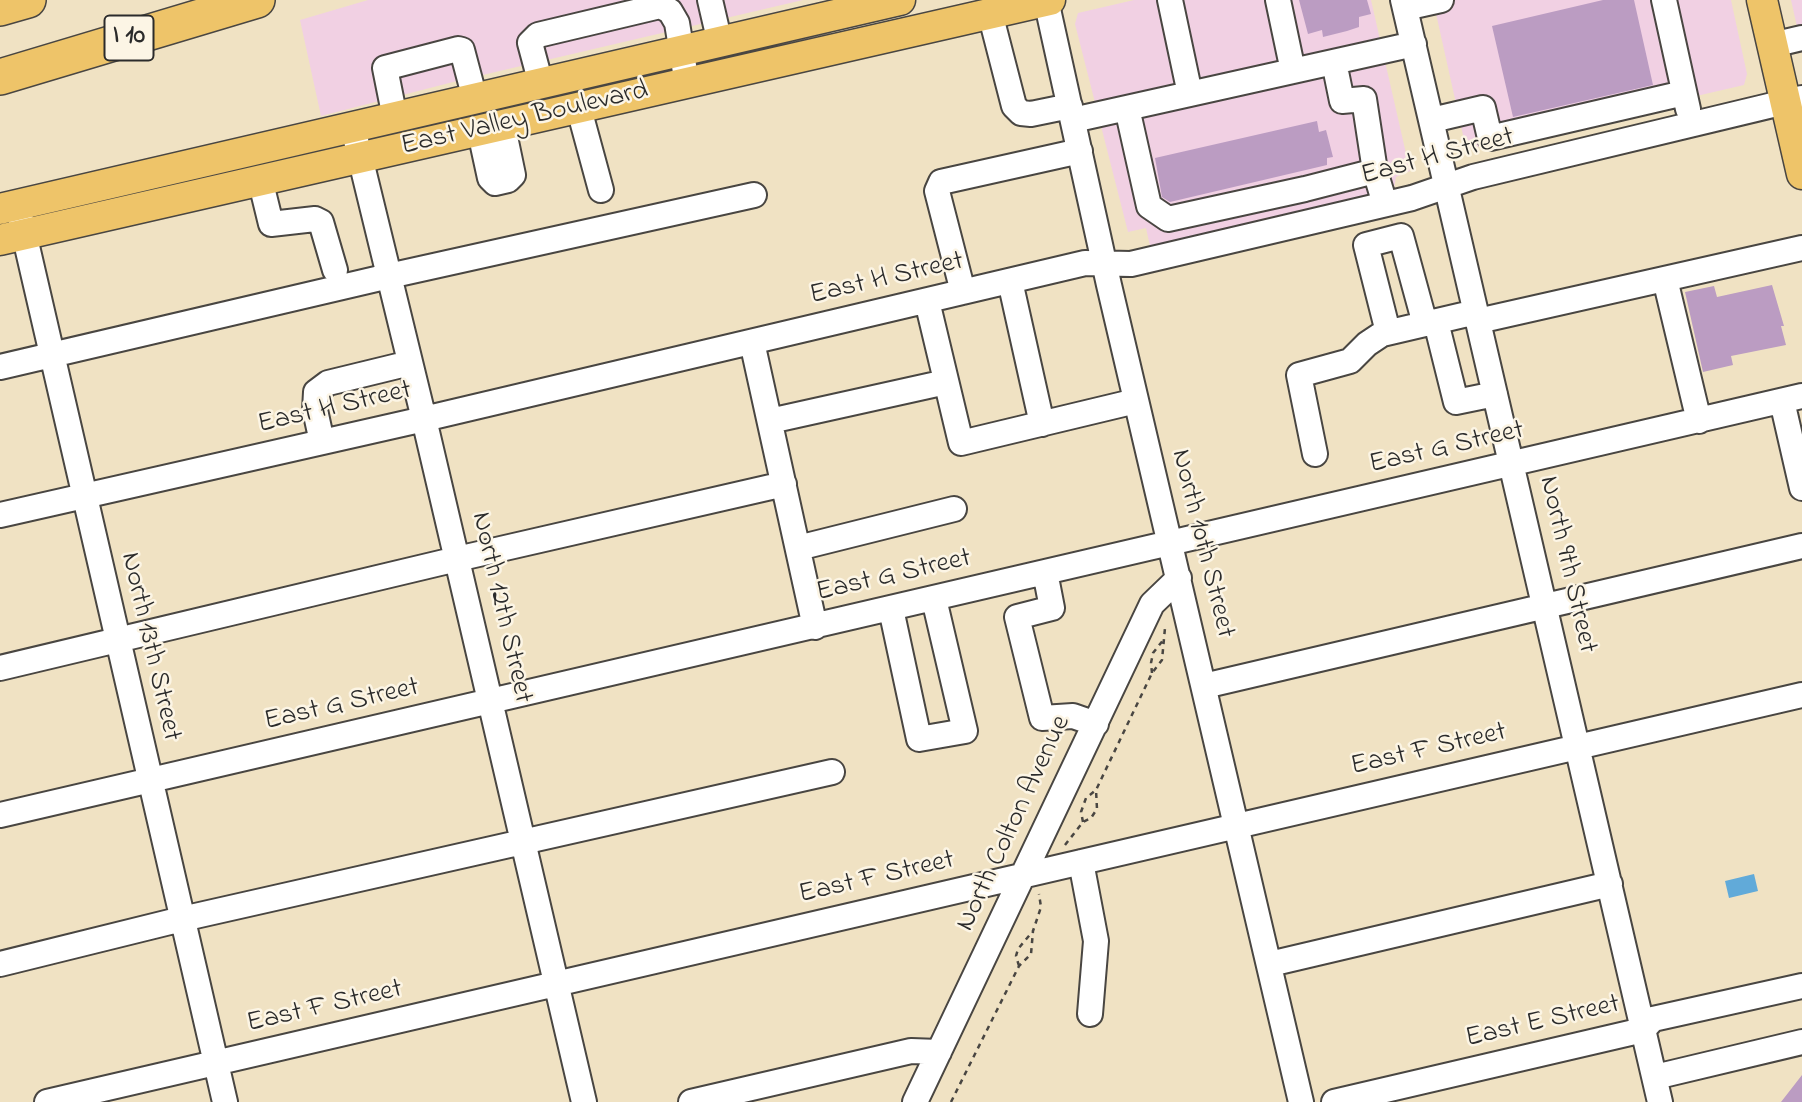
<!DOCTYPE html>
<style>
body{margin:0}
canvas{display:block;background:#f0e2c3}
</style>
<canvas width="1802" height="1102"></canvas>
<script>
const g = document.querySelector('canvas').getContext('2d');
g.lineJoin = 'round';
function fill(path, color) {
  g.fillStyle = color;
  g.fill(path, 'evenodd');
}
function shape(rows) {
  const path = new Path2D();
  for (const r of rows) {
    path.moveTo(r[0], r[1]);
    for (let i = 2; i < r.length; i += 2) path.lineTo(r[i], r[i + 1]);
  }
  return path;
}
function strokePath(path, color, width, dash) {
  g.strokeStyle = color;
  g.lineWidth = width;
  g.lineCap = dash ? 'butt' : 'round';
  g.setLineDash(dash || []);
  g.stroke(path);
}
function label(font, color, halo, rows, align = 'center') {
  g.font = font + ' "Indie Flower",sans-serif';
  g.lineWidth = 5;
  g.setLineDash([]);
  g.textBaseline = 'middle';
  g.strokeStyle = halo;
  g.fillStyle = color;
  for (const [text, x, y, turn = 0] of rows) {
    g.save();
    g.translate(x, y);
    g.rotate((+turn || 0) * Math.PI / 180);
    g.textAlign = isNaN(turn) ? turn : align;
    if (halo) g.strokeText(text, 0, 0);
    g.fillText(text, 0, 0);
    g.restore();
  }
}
const built = shape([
 [368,0,803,0,457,81,321,116,300,20],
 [1134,0,1371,0,1410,171,1396,177,1394,189,1150,246,1146,228,1128,232,1075,24,1078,13],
 [1433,0,1731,0,1747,74,1744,85,1472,148,1465,144],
 [1791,0,1802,0,1802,49]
]);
const water = shape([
 [1754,874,1758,891,1729,898,1725,881]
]);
const building = shape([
 [1299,0,1367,0,1371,14,1359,17,1359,27,1347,31,1323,37,1322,30,1308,34],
 [1603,0,1634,0,1653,85,1513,117,1492,26],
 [1317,121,1319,132,1326,130,1333,157,1327,158,1327,165,1170,202,1162,197,1155,158],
 [1772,285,1784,326,1781,326,1786,345,1731,356,1733,365,1703,372,1685,292,1714,286,1717,297],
 [1802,1075,1802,1102,1781,1102]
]);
const path = shape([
 [1152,673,1151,663,1153,653,1164,639],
 [1083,822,1081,812,1086,798,1096,790],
 [1065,845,1083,822,1091,818,1097,809,1096,790,1152,673,1162,660,1165,628],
 [1019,966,1016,956,1018,949,1033,931],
 [951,1102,1019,966,1031,954,1033,931,1041,907,1039,894]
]);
const minor = shape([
 [710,0,720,43],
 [1046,0,1109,285,1301,1102],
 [1170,0,1190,94],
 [1278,0,1293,71],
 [1403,0,1660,1102],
 [1664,0,1688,109],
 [1405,8,1441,0],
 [990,13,1014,106,1021,113,1031,114,1070,106],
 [1772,45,1802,38],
 [1334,62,1342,101,1364,99,1375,171,1385,204],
 [541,84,530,43,538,35,660,6,670,11,677,23,687,84],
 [1127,108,1149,206,1168,219,1305,189,1375,171],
 [579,109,601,190],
 [395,118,385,68,458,49,462,50,475,99],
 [1073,120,1414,44],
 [1432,120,1483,108,1490,138,1684,93],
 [353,128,424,419,584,1102],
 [480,132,490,178,495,183,508,180,513,175,503,127],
 [260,179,271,224,315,219,321,222,335,270],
 [20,216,225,1102],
 [1665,279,1699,421],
 [1010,281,1042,424],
 [963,292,937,191,941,182,1080,151],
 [927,301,961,443,1136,401],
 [1478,321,1802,248],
 [1436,322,1456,402,1495,394],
 [1388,332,1366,245,1401,236,1425,324],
 [752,342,815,627],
 [0,367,389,276,754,195],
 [1782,401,1802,488],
 [770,421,946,382],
 [322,442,315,410,316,392,328,383,410,363],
 [1315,454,1299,375,1350,361,1367,344,1382,334,1476,312],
 [0,515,424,419,1085,263,1131,264,1412,198,1473,177,1802,98],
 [798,548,954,509],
 [1045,572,1052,608,1017,617,1042,718,1073,716,1096,724],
 [891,609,919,739,965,731,934,599],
 [0,668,457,559,784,484],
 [1204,686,1802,546],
 [0,815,1802,396],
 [1081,862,1096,941,1090,1014],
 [0,964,182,919,832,772],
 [1270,964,1610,884],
 [1655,1077,1802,1042],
 [47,1102,1802,695],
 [691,1102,911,1051,939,1052],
 [915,1102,1152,604,1179,578],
 [1334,1102,1643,1030,1653,1019,1802,986]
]);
const major = shape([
 [1762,0,1802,174],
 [0,209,900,0],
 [0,240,1050,0]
]);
const highway = shape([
 [0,8,28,0],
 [0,77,257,0]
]);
const shields = [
 [129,38,49]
];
const shieldNames = [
 ["I 10",129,38]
];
const streetNames = [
 ["East Valley Boulevard",525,120,-13],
 ["East H Street",1438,158,-15],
 ["East H Street",887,280,-13],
 ["East H Street",335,409,-13],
 ["East G Street",1447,449,-13],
 ["North 10th Street",1201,544,76],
 ["North 9th Street",1566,565,77],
 ["East G Street",894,577,-13],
 ["North 12th Street",500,608,77],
 ["North 13th Street",149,647,77],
 ["East G Street",342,706,-13],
 ["East F Street",1429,751,-13],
 ["North Colton Avenue",1015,824,-65],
 ["East F Street",877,879,-13],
 ["East F Street",325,1008,-13],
 ["East E Street",1543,1023,-13]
];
fill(built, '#f1d0e3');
fill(water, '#61aad9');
fill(building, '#bb9cc2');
strokePath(minor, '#494642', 28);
strokePath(major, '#494642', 33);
strokePath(highway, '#494642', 38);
strokePath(path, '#494642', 2.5, [5, 5]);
strokePath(minor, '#fff', 24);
strokePath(major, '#eec469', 30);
strokePath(highway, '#eec469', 35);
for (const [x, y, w] of shields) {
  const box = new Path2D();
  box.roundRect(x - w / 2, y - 22.5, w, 45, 5);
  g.fillStyle = '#fcf5e5';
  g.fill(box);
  strokePath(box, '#2b2b2b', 2);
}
label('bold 26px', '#2b2b2b', null, shieldNames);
label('28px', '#2b2b2b', '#fcf5e5', streetNames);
</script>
